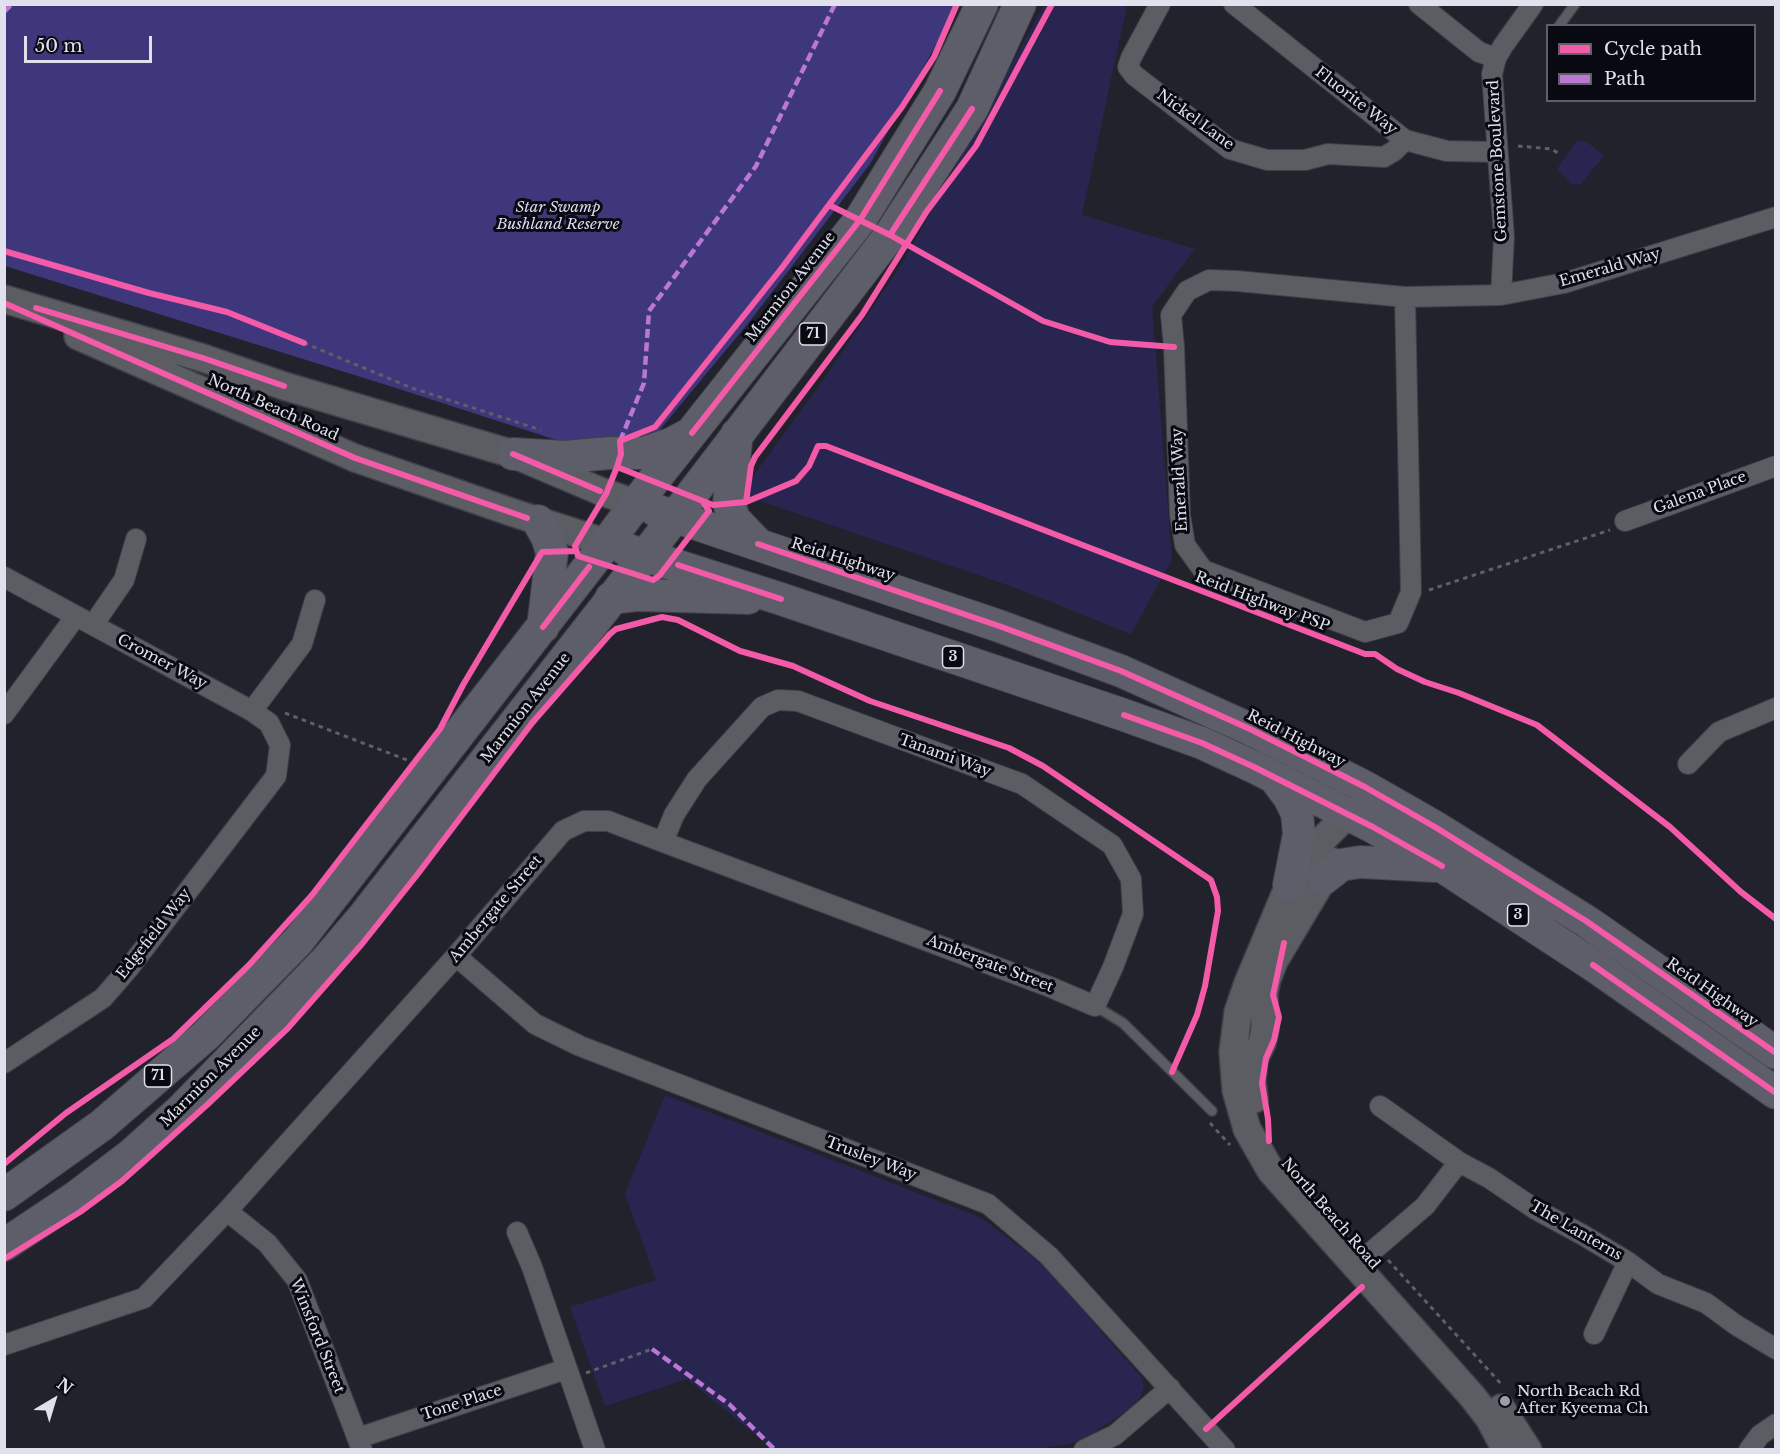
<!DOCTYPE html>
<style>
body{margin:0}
#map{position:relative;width:1780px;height:1454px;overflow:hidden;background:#22222c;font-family:"Libre Baskerville",serif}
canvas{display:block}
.frame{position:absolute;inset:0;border:6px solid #e0e1ec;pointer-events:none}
.legend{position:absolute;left:1546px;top:24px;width:210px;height:78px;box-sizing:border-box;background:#090911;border:2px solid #5f5f69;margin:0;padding:8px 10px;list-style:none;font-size:18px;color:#e0e1ec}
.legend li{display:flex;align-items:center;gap:12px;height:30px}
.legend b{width:30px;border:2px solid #5f5f69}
.north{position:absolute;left:24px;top:1370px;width:60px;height:60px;-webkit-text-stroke:4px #090911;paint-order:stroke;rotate:38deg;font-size:16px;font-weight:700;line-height:24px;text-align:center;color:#e0e1ec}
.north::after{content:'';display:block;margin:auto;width:21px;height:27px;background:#e0e1ec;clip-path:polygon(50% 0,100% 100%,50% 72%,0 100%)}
.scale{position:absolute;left:24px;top:36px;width:128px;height:27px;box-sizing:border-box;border:3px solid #e0e1ec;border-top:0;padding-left:8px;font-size:18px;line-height:21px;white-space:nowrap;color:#e0e1ec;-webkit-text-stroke:4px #090911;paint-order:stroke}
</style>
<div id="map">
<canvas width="1780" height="1454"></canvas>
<div class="frame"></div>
<ul class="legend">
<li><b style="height:8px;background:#f35aa7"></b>Cycle path</li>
<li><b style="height:8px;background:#ba77d6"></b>Path</li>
</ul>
<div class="north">N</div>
<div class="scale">50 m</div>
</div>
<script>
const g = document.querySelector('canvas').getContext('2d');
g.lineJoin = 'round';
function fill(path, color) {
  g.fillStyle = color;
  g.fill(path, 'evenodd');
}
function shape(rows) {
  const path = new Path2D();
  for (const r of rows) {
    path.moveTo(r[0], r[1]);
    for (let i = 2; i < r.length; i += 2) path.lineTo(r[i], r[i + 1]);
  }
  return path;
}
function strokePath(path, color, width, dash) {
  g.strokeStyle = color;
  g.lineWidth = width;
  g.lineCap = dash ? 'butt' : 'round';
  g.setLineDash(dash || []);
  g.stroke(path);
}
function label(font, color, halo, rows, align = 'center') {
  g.font = font + ' "Libre Baskerville",serif';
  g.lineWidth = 6;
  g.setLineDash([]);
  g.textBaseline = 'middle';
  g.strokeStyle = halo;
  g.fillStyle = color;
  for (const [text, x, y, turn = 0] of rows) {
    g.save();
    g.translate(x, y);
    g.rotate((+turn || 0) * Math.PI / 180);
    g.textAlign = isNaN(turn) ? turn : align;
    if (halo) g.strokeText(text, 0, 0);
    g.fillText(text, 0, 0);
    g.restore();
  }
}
const green = shape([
 [1044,5,1127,5,1082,215,1195,249,1152,307,1172,559,1131,634,1019,589,740,494,819,386,903,262],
 [1586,141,1604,156,1580,185,1572,184,1557,169,1576,142],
 [665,1095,982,1218,1044,1266,1142,1378,1144,1386,1141,1396,1133,1406,1092,1434,1070,1444,1043,1448,773,1449,687,1379,605,1406,570,1307,656,1280,625,1194]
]);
const forest = shape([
 [4,5,958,5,870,164,750,321,658,432,627,445,575,446,396,388,5,266]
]);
const path = shape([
 [1518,146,1551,149,1560,154],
 [304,343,412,388,541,430],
 [1429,590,1610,530],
 [285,713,407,760],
 [1210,1123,1230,1145],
 [1388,1260,1503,1386],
 [586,1373,652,1349]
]);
const service = shape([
 [1559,26,1575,4],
 [1095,1006,1123,1023,1212,1111]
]);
const minor = shape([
 [1160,4,1131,58,1128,67,1134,75,1230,149,1267,160,1305,160,1328,154,1384,157,1394,151,1405,140],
 [1234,4,1405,140,1447,151,1496,152],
 [1419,4,1479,52,1496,58],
 [1501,295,1504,237,1492,74,1496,58,1503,46,1533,4],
 [1405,297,1411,592,1398,623,1365,632,1203,570,1185,545,1180,515,1174,347,1171,315,1187,291,1209,280,1237,281,1405,297,1501,295,1564,283,1776,217],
 [1625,521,1776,466],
 [4,577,252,711,269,723,280,745,276,776,129,968,103,998,4,1063],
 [93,625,124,580,136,539],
 [252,711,302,644,315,600],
 [4,714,76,616],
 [1688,764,1719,732,1776,708],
 [456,956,535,1024,580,1046,988,1204,1049,1256,1225,1450],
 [1380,1106,1459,1162,1489,1178,1535,1209,1583,1235,1628,1262,1658,1284,1706,1303,1736,1325,1776,1349],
 [227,1211,267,1243,297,1280,362,1450],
 [517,1232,532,1267,595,1450],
 [1355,1266,1425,1206,1459,1162],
 [1594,1334,1628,1262],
 [4,1345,144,1298,227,1211,456,956,563,831,584,821,608,821,663,842,1050,987,1095,1006,1113,967,1133,914,1131,879,1112,845,1022,784,798,701,778,700,762,707,697,779,674,815,663,842],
 [358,1438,566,1369],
 [1084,1450,1115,1435,1170,1388],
 [1749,1450,1760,1435,1776,1424]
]);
const secondary = shape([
 [4,299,203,358,284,386,513,454,600,491,637,504],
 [78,336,355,458,511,512,607,543],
 [1347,815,1315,847,1289,885,1248,983,1238,1012,1233,1052,1236,1090,1247,1129,1271,1171,1472,1396,1489,1418,1506,1450],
 [1254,1099,1252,1080,1254,1059,1262,1043,1265,1029,1264,993,1267,979,1274,961,1323,879,1331,861],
 [1501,1408,1528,1450]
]);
const trunk = shape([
 [737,434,729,503,734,519,758,544],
 [513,454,565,457,610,453,644,453,671,444,688,435],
 [655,510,999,626,1121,671,1250,729,1365,787,1435,827,1586,921,1776,1053],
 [538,521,547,537,552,552,543,627],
 [625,549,781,599,1124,715,1202,743,1254,767,1373,827,1442,866,1593,965,1776,1093],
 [611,598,637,595,748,598],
 [1274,777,1289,797,1297,813,1299,834,1289,885],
 [1323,879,1341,865,1360,862,1435,866],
 [4,1195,102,1125,205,1036,298,941,593,561,654,480,860,220,940,91,982,4],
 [4,1245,76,1197,131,1155,183,1108,324,963,364,916,625,582,890,235,972,109,1020,4]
]);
const quiet = shape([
 [4,12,12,4],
 [620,441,644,383,649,311,756,166,835,4],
 [652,1349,729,1404,775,1450]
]);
const cycleway = shape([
 [957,4,934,57,902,107,781,269,655,427,620,441,621,454,617,467,713,505,746,502,796,481,809,466,818,446,826,446,1365,654,1375,654,1397,669,1425,682,1459,693,1537,725,1670,827,1741,892,1776,919],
 [829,205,890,235,1043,321,1110,342,1174,347],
 [890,235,972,109],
 [4,251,149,293,227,312,304,343],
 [4,303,355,458,527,518],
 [36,308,203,358,284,386],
 [692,433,860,220,940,91],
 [513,454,600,491],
 [617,467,606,494,575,546,578,556,653,580,659,576,709,511,703,502],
 [746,502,751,466,755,457,862,315,927,211,976,146,1052,4],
 [758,544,999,626,1121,671,1250,729,1365,787,1435,827,1586,921,1776,1053],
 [678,565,781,599],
 [543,627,589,567],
 [1124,715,1202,743,1254,767,1373,827,1442,866],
 [1593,965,1776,1093],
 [1269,1141,1268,1119,1262,1083,1266,1058,1274,1040,1279,1017,1273,995,1284,943],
 [4,1164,66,1113,173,1039,249,965,312,895,440,729,463,685,542,552,575,551],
 [4,1259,80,1212,122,1181,208,1104,288,1028,362,944,417,875,532,723,610,634,616,629,662,617,678,620,740,651,793,666,870,701,1009,748,1043,766,1211,880,1217,897,1218,911,1205,986,1197,1015,1172,1072],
 [1206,1429,1362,1287]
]);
const markers = [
 [1505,1401,6,"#9e9ea9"]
];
const shields = [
 [813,334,27],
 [953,657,21],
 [1518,915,21],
 [158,1076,27]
];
const shieldNames = [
 ["71",813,334],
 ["3",953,657],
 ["3",1518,915],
 ["71",158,1076]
];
const streetNames = [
 ["Fluorite Way",1356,101,38],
 ["Nickel Lane",1195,120,36],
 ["Gemstone Boulevard",1498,161,-93],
 ["Emerald Way",1610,268,-16],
 ["Marmion Avenue",791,287,-52],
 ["North Beach Road",273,408,24],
 ["Emerald Way",1180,480,-93],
 ["Galena Place",1700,493,-20],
 ["Reid Highway",843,560,18],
 ["Reid Highway PSP",1262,602,21],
 ["Cromer Way",162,662,28],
 ["Marmion Avenue",526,708,-52],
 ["Reid Highway",1296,739,27],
 ["Tanami Way",945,756,20],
 ["Ambergate Street",496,909,-50],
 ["Edgefield Way",154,934,-52],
 ["Ambergate Street",990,964,21],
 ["Reid Highway",1712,993,35],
 ["Marmion Avenue",211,1077,-45],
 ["Trusley Way",871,1159,21],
 ["North Beach Road",1330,1214,49],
 ["The Lanterns",1576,1231,30],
 ["Winsford Street",317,1336,68],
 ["Tone Place",462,1403,-18]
];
const parkNames = [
 ["Star Swamp",558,208],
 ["Bushland Reserve",558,225]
];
const poiNames = [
 ["North Beach Rd",1517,1392],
 ["After Kyeema Ch",1517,1409]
];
fill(green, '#292551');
fill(forest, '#3e377c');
strokePath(service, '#3e3f47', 12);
strokePath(minor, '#3e3f47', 22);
strokePath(secondary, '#3e3f47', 30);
strokePath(trunk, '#3e3f47', 34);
strokePath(path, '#5f5f66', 3, [4.5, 4.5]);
strokePath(service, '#5c5c63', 9);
strokePath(minor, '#5c5c63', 20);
strokePath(secondary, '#5c5c63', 27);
strokePath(trunk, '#5e5e6b', 32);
strokePath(quiet, '#ba77d6', 4.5, [9, 4.5]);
strokePath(cycleway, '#f35aa7', 6);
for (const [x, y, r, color] of markers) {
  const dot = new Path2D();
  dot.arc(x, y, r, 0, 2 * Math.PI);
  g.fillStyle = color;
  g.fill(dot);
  strokePath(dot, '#090911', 2);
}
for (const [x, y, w] of shields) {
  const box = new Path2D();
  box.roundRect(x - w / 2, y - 11, w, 22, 4.5);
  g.fillStyle = '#090911';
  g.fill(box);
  strokePath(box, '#e0e1ec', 1.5);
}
label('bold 14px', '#e0e1ec', null, shieldNames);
label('15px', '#e0e1ec', '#090911', streetNames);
label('italic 15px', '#dbdcf2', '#090911', parkNames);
label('15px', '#e0e1ec', '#090911', poiNames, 'left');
</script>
